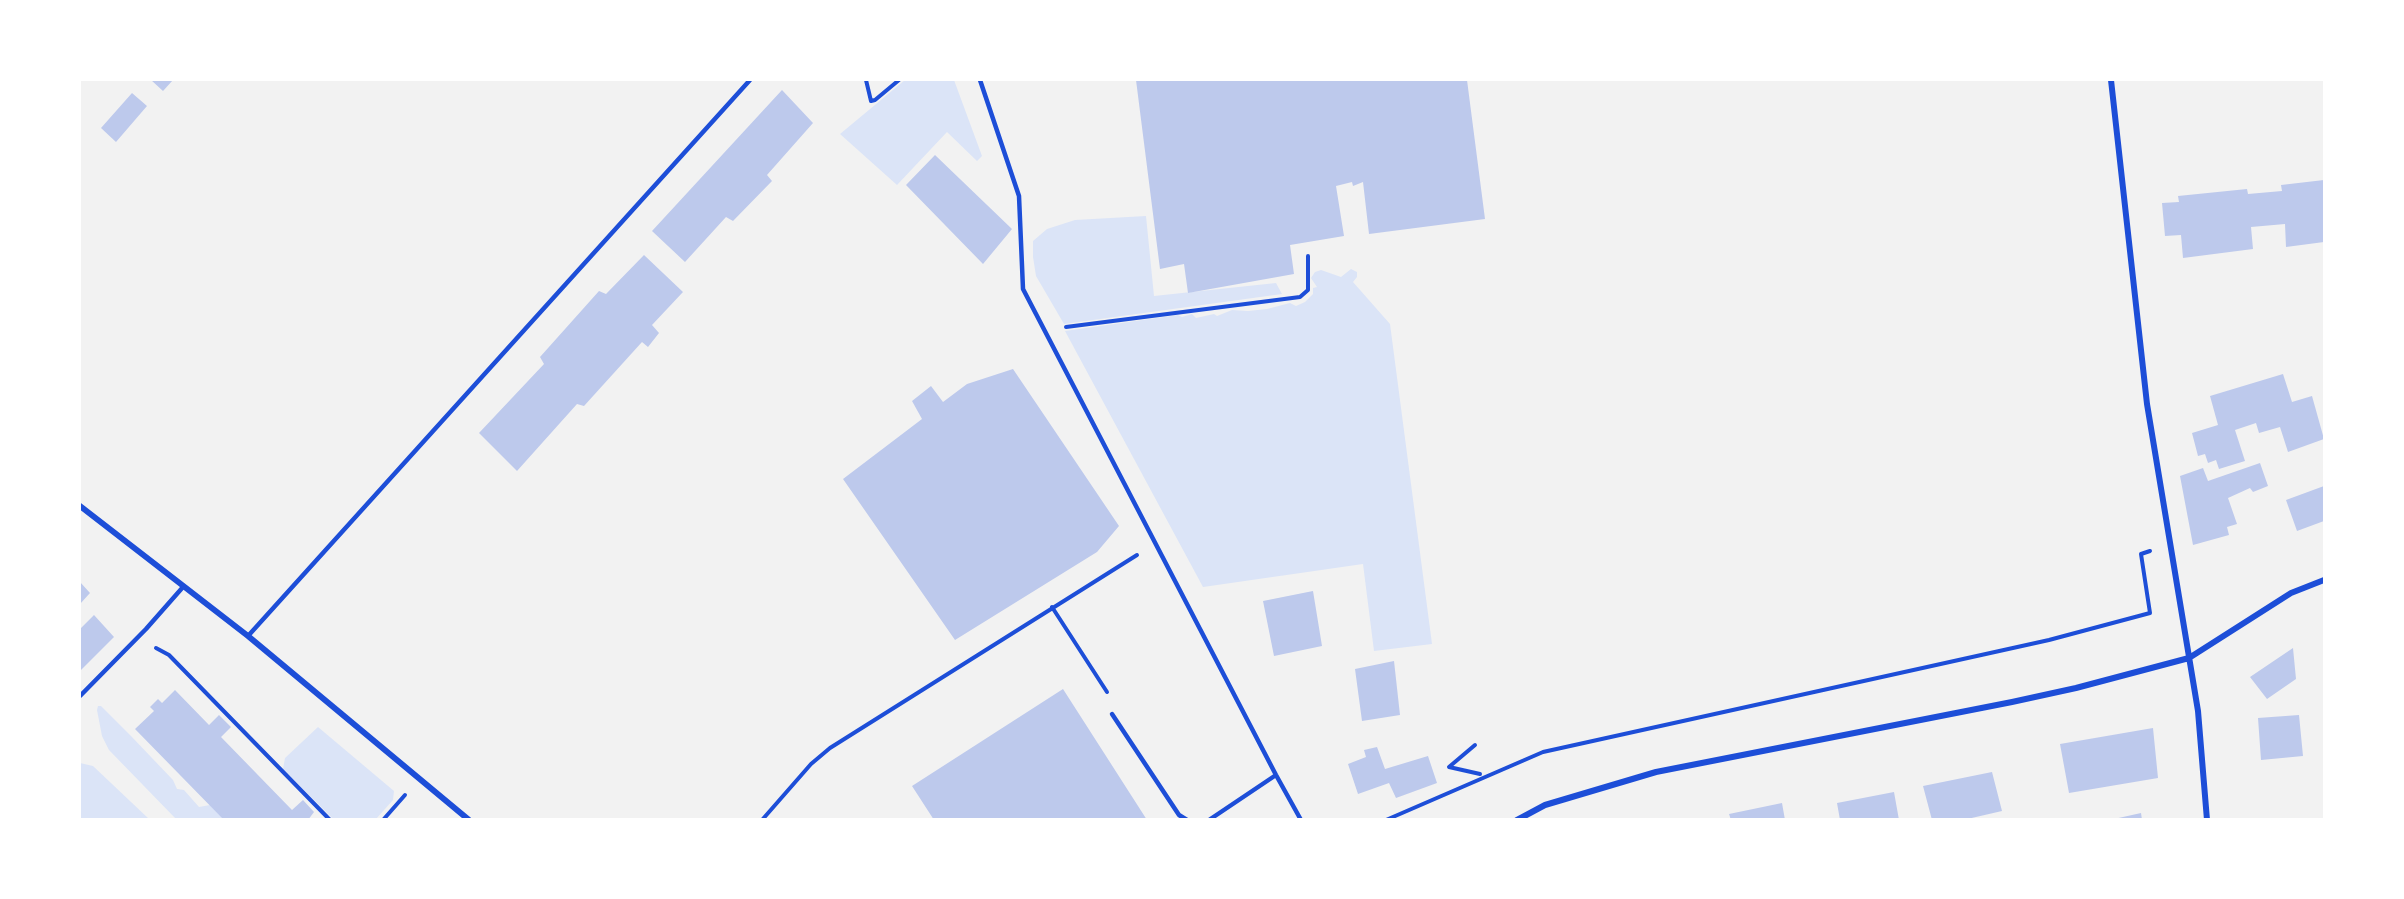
<!DOCTYPE html>
<style>
body{margin:0}
#map{position:relative;width:2404px;height:899px;overflow:hidden;background:#f2f2f2;font-family:"Fira Sans Condensed",sans-serif}
canvas{display:block}
.frame{position:absolute;inset:0;border:81px solid #fff;pointer-events:none}
</style>
<div id="map">
<canvas width="2404" height="899"></canvas>
<div class="frame"></div>
</div>
<script>
const g = document.querySelector('canvas').getContext('2d');
g.lineJoin = 'round';
function fill(path, color) {
  g.fillStyle = color;
  g.fill(path, 'evenodd');
}
function shape(rows) {
  const path = new Path2D();
  for (const r of rows) {
    path.moveTo(r[0], r[1]);
    for (let i = 2; i < r.length; i += 2) path.lineTo(r[i], r[i + 1]);
  }
  return path;
}
function strokePath(path, color, width, dash) {
  g.strokeStyle = color;
  g.lineWidth = width;
  g.lineCap = dash ? 'butt' : 'round';
  g.setLineDash(dash || []);
  g.stroke(path);
}
const green = shape([
 [905,80,954,80,982,156,977,161,947,132,897,185,840,134],
 [1146,216,1154,296,1276,283,1282,294,1064,324,1036,276,1033,257,1033,241,1047,229,1075,220],
 [1351,269,1357,272,1357,277,1353,282,1390,324,1432,644,1374,651,1363,564,1203,587,1065,331,1178,315,1182,317,1192,314,1196,318,1214,314,1217,316,1232,310,1248,311,1267,309,1290,303,1296,306,1305,302,1313,294,1313,288,1317,287,1311,278,1315,272,1321,270,1341,277],
 [98,706,101,706,131,736,173,780,177,789,184,790,199,807,210,805,224,819,176,819,109,750,102,736,97,710],
 [318,727,394,791,393,800,376,819,333,819,283,769,285,758],
 [80,763,93,766,149,819,80,819]
]);
const building = shape([
 [151,80,173,80,163,91],
 [1136,80,1467,80,1485,219,1369,234,1363,182,1353,186,1352,182,1336,186,1344,236,1290,245,1294,274,1188,293,1184,264,1160,269],
 [782,90,813,123,767,175,772,181,733,221,726,217,685,262,652,231],
 [132,93,147,106,116,142,101,128],
 [935,155,1012,229,983,264,906,185],
 [2324,180,2324,242,2286,247,2285,224,2251,227,2253,249,2183,258,2181,235,2165,236,2162,203,2179,202,2178,196,2247,189,2248,194,2282,191,2281,185],
 [644,255,683,292,652,325,659,333,648,347,642,342,584,406,577,404,517,471,479,433,544,364,540,357,599,291,606,294],
 [1013,369,1119,526,1097,552,955,640,843,479,922,419,912,401,931,386,943,402,967,384],
 [2283,374,2292,402,2312,396,2324,439,2288,452,2280,427,2259,433,2256,423,2235,430,2245,461,2219,469,2216,460,2208,463,2205,454,2198,456,2192,433,2218,425,2210,396],
 [2260,463,2268,486,2253,492,2250,488,2228,498,2237,524,2227,527,2229,535,2193,545,2180,476,2203,468,2208,481],
 [2324,486,2324,521,2297,531,2286,500],
 [80,582,90,593,80,604],
 [1313,591,1322,646,1274,656,1263,601],
 [94,615,114,637,80,671,80,629],
 [2293,648,2296,679,2267,699,2250,677],
 [1394,661,1400,715,1362,721,1355,669],
 [1063,689,1147,820,934,820,912,786],
 [175,690,209,725,219,715,231,727,221,737,292,810,303,800,314,812,308,820,224,820,135,729,154,711,150,707,158,699,162,703],
 [2299,715,2303,756,2261,760,2258,718],
 [2153,728,2158,778,2069,793,2060,744],
 [1377,747,1385,769,1428,756,1437,783,1396,798,1389,783,1358,794,1348,764,1366,757,1364,750],
 [1992,772,2002,811,1963,820,1932,820,1923,786],
 [1894,792,1899,820,1840,820,1837,803],
 [1782,803,1785,820,1731,820,1729,814],
 [2141,813,2142,820,2114,820,2114,819]
]);
const path = shape([
 [866,80,871,101,875,100,899,80],
 [1066,327,1300,297,1308,290,1308,256],
 [1052,607,1107,692],
 [156,648,169,655,330,820],
 [1475,745,1449,767,1480,774],
 [383,820,405,795],
 [762,820,811,764,830,748,1137,555],
 [1386,820,1543,752,2049,640,2150,613,2141,554,2150,551]
]);
const service = shape([
 [980,80,1019,196,1023,289,1276,775,1301,820],
 [248,636,750,80],
 [80,696,146,629,183,587],
 [1112,714,1179,815,1187,820],
 [1209,820,1276,775]
]);
const minor = shape([
 [2111,80,2147,404,2198,711,2207,820],
 [80,506,248,636,469,820],
 [1517,820,1545,805,1656,772,2012,702,2076,688,2189,658,2291,593,2324,580]
]);
fill(green, '#dbe4f7');
fill(building, '#bdc9ec');
strokePath(path, '#1d4ed8', 4);
strokePath(service, '#1d4ed8', 4.5);
strokePath(minor, '#1d4ed8', 6);
</script>
